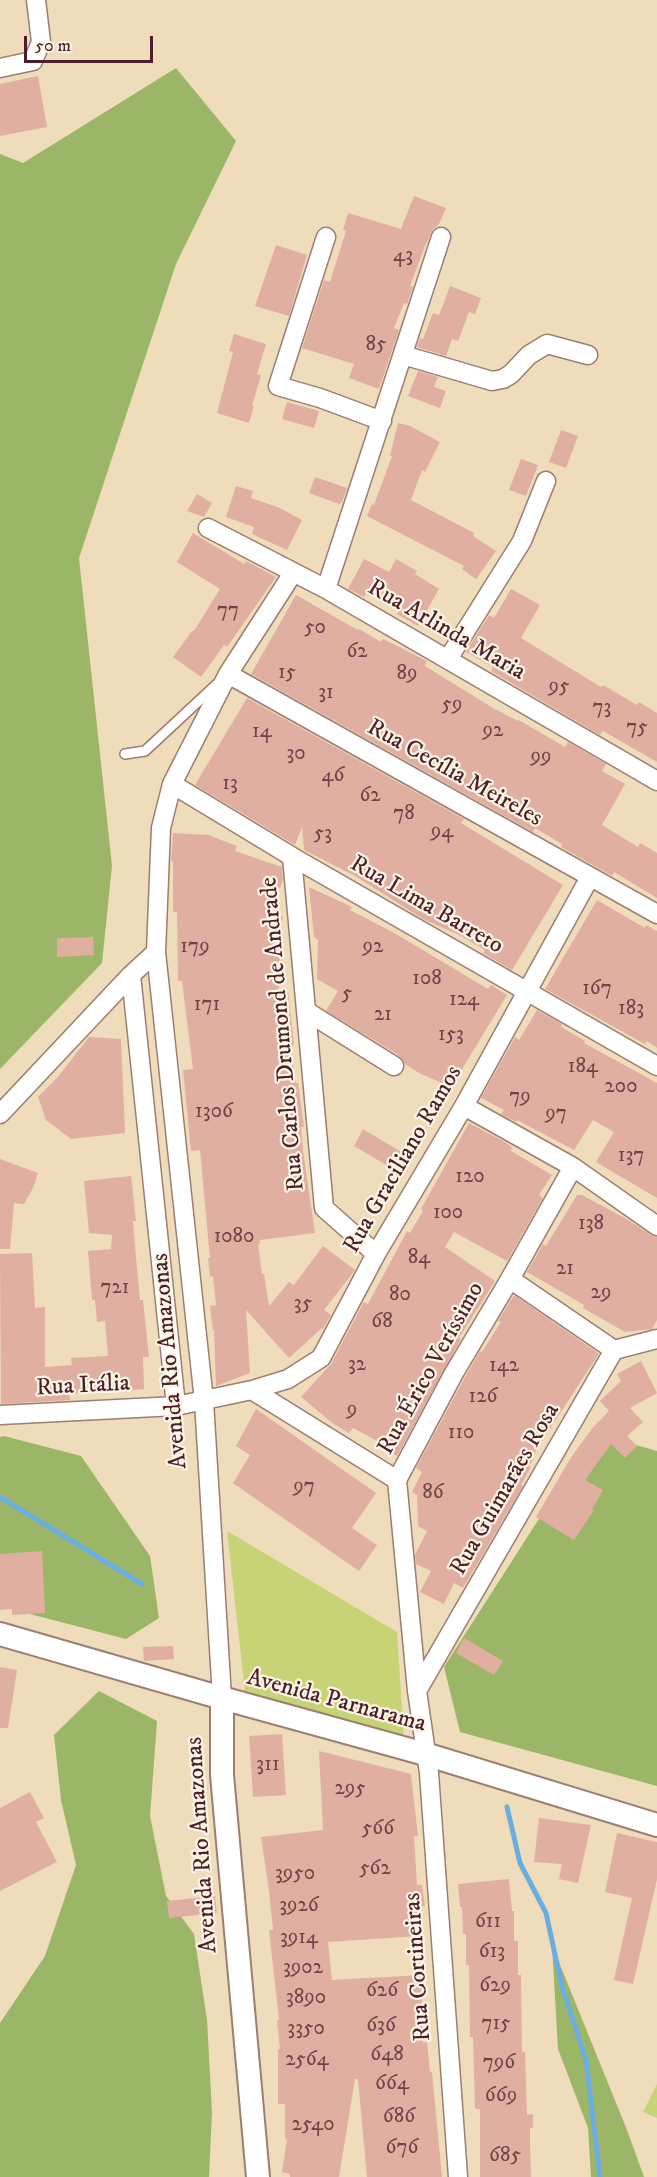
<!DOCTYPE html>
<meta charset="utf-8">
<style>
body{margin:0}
#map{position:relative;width:657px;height:2177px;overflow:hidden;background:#eedcba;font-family:"IM FELL DW Pica",serif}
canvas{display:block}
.scale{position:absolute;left:24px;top:36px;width:129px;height:27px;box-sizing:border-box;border:3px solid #4a1f2b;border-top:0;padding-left:8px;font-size:18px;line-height:21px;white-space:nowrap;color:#4a1f2b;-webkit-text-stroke:4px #fcf5e5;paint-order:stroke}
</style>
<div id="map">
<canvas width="657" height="2177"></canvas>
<div class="scale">50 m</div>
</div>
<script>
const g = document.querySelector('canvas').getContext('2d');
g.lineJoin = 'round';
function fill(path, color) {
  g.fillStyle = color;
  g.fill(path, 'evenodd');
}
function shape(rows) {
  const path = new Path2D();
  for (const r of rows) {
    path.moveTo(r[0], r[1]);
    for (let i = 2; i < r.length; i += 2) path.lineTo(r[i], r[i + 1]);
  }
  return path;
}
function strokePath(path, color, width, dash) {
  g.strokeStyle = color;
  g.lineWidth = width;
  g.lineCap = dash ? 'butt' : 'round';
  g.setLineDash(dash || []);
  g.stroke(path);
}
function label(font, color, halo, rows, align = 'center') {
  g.font = font + ' "IM FELL DW Pica",serif';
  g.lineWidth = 4.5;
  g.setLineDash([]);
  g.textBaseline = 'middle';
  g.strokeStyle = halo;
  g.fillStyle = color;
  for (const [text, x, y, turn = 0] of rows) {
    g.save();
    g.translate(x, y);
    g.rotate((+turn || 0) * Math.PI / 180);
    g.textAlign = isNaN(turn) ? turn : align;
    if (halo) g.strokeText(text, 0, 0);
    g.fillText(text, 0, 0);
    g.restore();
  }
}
const green = shape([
 [227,1531,397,1632,404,1740,245,1692],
 [657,2084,657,2118,643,2112]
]);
const forest = shape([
 [176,68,236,141,176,264,79,558,112,866,102,963,0,1069,0,154,23,163],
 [594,1433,657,1451,657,1786,460,1732,444,1667],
 [4,1436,81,1456,150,1556,159,1618,126,1639,3,1607,0,1603,0,1437],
 [99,1691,157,1721,150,1816,166,1896,194,1934,207,2020,212,2112,209,2177,0,2177,0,2023,45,1956,76,1865,61,1800,54,1735],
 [552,1945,627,2130,644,2177,591,2177,588,2128,558,2049]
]);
const stream = shape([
 [0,1497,142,1584],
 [507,1807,520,1863,546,1913,562,1987,586,2060,600,2177]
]);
const building = shape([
 [38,76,47,127,0,136,0,84],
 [414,196,446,208,439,224,433,229,425,246,410,286,413,287,407,304,404,303,394,328,399,330,379,389,349,378,354,364,302,348,324,280,330,282,346,231,343,230,348,213,401,229],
 [276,245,307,255,289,316,255,306],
 [450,286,481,298,475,314,469,312,458,341,452,339,446,356,417,347,420,338,423,339,433,313,439,315],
 [234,334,266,344,257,374,261,375,252,406,254,406,249,423,217,413,233,352,229,351],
 [418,371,438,377,434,387,446,391,440,408,408,396],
 [287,402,319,411,314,428,282,419],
 [398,423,410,426,440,442,425,472,422,470,411,500,474,533,473,536,496,551,476,579,462,569,464,566,367,516,372,504,374,505,392,456,390,456],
 [561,430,578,436,566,468,549,462],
 [521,459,538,465,526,496,509,490],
 [315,477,347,488,342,502,339,504,309,493],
 [236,486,253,491,251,498,280,508,302,520,287,550,252,534,254,527,226,517],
 [197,494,212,503,204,517,187,511],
 [193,533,244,564,246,561,276,577,227,647,224,645,201,677,173,657,192,631,194,631,220,589,177,562],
 [364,559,389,572,396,559,417,571,415,574,439,589,418,626,397,614,399,610,367,592,364,597,348,589],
 [511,589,540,605,521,638,601,687,603,685,637,705,639,702,657,713,657,762,603,731,600,735,523,690,491,671,493,667,466,652,489,615,494,618],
 [296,595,358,630,359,629,381,642,383,639,427,661,425,666,493,708,518,721,519,720,565,747,568,742,606,764,602,771,625,784,602,825,638,847,640,843,657,853,657,898,614,872,612,876,561,847,562,844,535,828,533,832,251,674],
 [247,698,464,819,461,823,563,885,512,970,483,953,485,950,461,936,423,919,355,876,304,850,302,827,295,845,195,785],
 [173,833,208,835,237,846,235,851,282,867,283,880,270,912,283,917,274,944,284,947,277,969,285,972,277,992,288,991,294,1045,290,1046,296,1083,298,1083,304,1127,301,1127,303,1151,315,1233,260,1240,260,1244,258,1244,262,1274,264,1274,269,1306,289,1282,294,1285,323,1246,355,1270,324,1310,331,1315,323,1329,322,1328,289,1358,246,1310,250,1373,216,1386,214,1330,213,1330,210,1306,216,1305,213,1276,210,1277,208,1258,210,1258,200,1150,191,1151,183,1070,193,1069,182,981,178,981,177,912,173,912,173,861,171,861],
 [309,887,352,907,350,910,396,934,488,989,491,985,507,995,462,1069,453,1088,419,1073,405,1064,397,1054,326,1011,338,991,317,979,318,940,314,937],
 [597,900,645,928,646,925,657,931,657,1048,647,1041,645,1044,545,989],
 [93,937,94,955,57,957,57,938],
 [537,1010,562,1024,561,1027,585,1041,584,1043,657,1083,657,1198,596,1162,614,1132,593,1120,574,1150,517,1120,516,1122,501,1114,504,1110,481,1098,515,1037,519,1040],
 [89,1037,121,1039,125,1133,71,1139,46,1120,38,1097,57,1078],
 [469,1123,505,1142,512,1147,511,1151,552,1175,539,1195,543,1198,507,1261,454,1232,445,1247,495,1281,459,1338,461,1339,397,1456,380,1446,381,1443,353,1428,349,1433,331,1422,301,1397,331,1364,364,1302,368,1304,407,1231,410,1233,423,1211,421,1209],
 [363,1129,408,1156,398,1172,354,1146],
 [0,1159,38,1173,33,1188,24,1204,14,1203,10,1249,0,1249],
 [131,1176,136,1221,133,1221,136,1257,140,1300,143,1300,149,1357,143,1357,144,1389,69,1394,70,1400,1,1404,0,1254,32,1253,35,1308,45,1307,45,1367,72,1365,71,1358,108,1356,105,1321,97,1322,95,1300,92,1300,88,1251,111,1249,112,1235,89,1233,84,1181],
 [577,1195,582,1195,630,1221,651,1235,657,1237,657,1320,652,1329,625,1332,583,1308,584,1305,527,1272,543,1244,546,1246],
 [514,1295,598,1353,598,1355,531,1458,533,1460,529,1466,531,1467,521,1485,523,1486,463,1588,454,1583,444,1604,420,1592,431,1571,416,1564,415,1555,427,1531,418,1526,417,1495,412,1492,422,1472,416,1468,464,1379,480,1351,482,1352,501,1322,498,1321],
 [641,1361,657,1393,630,1408,643,1422,627,1436,637,1446,625,1458,611,1444,585,1480,603,1490,592,1509,594,1510,574,1540,536,1517,570,1459,594,1426,609,1411,600,1401,621,1381,617,1374],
 [256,1409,376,1493,352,1528,377,1545,359,1571,233,1483,250,1455,236,1446],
 [42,1551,45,1613,12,1615,12,1609,0,1610,0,1554],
 [464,1638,503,1661,494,1675,456,1653],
 [173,1646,174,1659,144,1661,143,1647],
 [0,1667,17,1670,8,1728,0,1728],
 [282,1734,286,1795,253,1797,249,1736],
 [319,1751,411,1774,418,1836,414,1836,417,1885,422,1885,425,1906,417,1907,419,1936,328,1942,332,1980,421,1975,423,2043,427,2042,430,2072,432,2072,442,2177,367,2177,358,2079,355,2079,339,2177,290,2177,290,2174,282,2172,287,2139,285,2139,285,2104,278,2104,278,2049,280,2049,277,2021,279,2020,269,1930,273,1930,269,1891,261,1837,323,1830],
 [30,1792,44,1818,36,1822,57,1862,0,1891,0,1808],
 [539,1818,591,1825,578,1883,559,1879,562,1864,534,1862],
 [617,1833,657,1842,657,1879,633,1984,614,1980,632,1898,605,1892],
 [509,1879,512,1911,514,1911,514,1941,518,1941,518,1975,521,1975,522,2052,525,2052,527,2115,533,2114,533,2128,530,2128,530,2145,531,2177,480,2177,480,2109,475,2109,473,2037,470,2037,469,1965,466,1965,466,1934,463,1934,462,1907,460,1907,458,1884],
 [215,1896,217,1913,169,1918,167,1901]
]);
const service = shape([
 [125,754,145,751,217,684]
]);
const minor = shape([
 [0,68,33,61,41,42,36,0],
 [326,237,278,386,320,398,382,421],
 [403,355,492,381,503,379,511,374,529,355,547,344,588,355],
 [208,528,326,589,657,781],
 [326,589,441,237],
 [448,659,522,541,546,481],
 [228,674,657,914],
 [172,784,296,859,657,1066],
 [292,857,324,1208,376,1254],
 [131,975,176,1406],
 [306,1011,394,1066],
 [464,1106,573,1167,657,1226],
 [0,1114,131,975,156,952],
 [510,1279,614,1350],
 [252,1390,397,1480],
 [0,1415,176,1406,252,1390,288,1379,321,1358,376,1254,464,1106,590,877],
 [417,1691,614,1350,657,1339],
 [222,1698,204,1401,156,952,161,828,172,784,228,674,293,573],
 [458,2177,429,1773,417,1691,397,1480,454,1373,510,1279,573,1167]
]);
const tertiary = shape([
 [0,1634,222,1698,425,1754,657,1825],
 [222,1698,222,1775,258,2177]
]);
const numberNames = [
 ["43",403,257],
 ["85",376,346],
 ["77",228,612],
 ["50",315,629],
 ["62",357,653],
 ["15",287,674],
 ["89",407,675],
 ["95",559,688],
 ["31",326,694],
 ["59",452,706],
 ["73",602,709],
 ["75",637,729],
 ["92",493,732],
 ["14",262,733],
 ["30",296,755],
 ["99",541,758],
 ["46",333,777],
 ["13",230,785],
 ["62",370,797],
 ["78",404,815],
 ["94",442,833],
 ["53",323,835],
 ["179",195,948],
 ["92",373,948],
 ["108",427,980],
 ["167",597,990],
 ["5",347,995],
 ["124",464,1001],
 ["171",207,1006],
 ["183",631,1010],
 ["21",383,1016],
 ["153",451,1036],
 ["184",583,1068],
 ["200",621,1088],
 ["79",520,1098],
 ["1306",214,1113],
 ["97",556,1115],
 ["137",631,1157],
 ["120",470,1178],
 ["100",448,1214],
 ["138",591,1225],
 ["1080",234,1238],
 ["84",419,1259],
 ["21",565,1270],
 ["721",115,1289],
 ["29",601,1294],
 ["80",400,1296],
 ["35",303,1305],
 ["68",382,1323],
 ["32",357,1366],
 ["142",504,1367],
 ["126",483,1398],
 ["9",352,1411],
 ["110",461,1434],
 ["97",304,1488],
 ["86",433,1494],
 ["311",268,1766],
 ["295",350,1790],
 ["566",378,1830],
 ["562",375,1870],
 ["3950",295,1875],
 ["3926",299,1907],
 ["611",488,1923],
 ["3914",299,1939],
 ["613",492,1953],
 ["3902",303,1969],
 ["629",495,1987],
 ["626",382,1992],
 ["3890",306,1999],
 ["715",496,2025],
 ["636",381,2027],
 ["3350",306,2030],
 ["648",387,2056],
 ["2564",307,2061],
 ["796",499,2064],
 ["664",392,2085],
 ["669",501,2097],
 ["686",399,2118],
 ["2540",313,2126],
 ["676",402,2149],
 ["685",505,2157]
];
const streetNames = [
 ["Rua Arlinda Maria",446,631,30],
 ["Rua Cecília Meireles",454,774,29],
 ["Rua Lima Barreto",426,906,30],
 ["Rua Carlos Drumond de Andrade",284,1034,-95],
 ["Rua Graciliano Ramos",404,1160,-60],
 ["Avenida Rio Amazonas",171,1361,-95],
 ["Rua Érico Veríssimo",432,1369,-61],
 ["Rua Itália",83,1387,-3],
 ["Rua Guimarães Rosa",506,1490,-60],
 ["Avenida Parnarama",336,1702,15],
 ["Avenida Rio Amazonas",203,1845,-94],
 ["Rua Cortineiras",419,1967,-94]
];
fill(green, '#c6d476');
fill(forest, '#9cb667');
strokePath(stream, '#6aaee0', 5);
fill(building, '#e1afa2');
strokePath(service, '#9c7e72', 12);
strokePath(minor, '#9c7e72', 21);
strokePath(tertiary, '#9c7e72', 26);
strokePath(service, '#fff', 9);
strokePath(minor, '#fff', 18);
strokePath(tertiary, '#fff', 22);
label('21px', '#704349', null, numberNames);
label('24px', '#4a1f2b', '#fcf5e5', streetNames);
</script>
